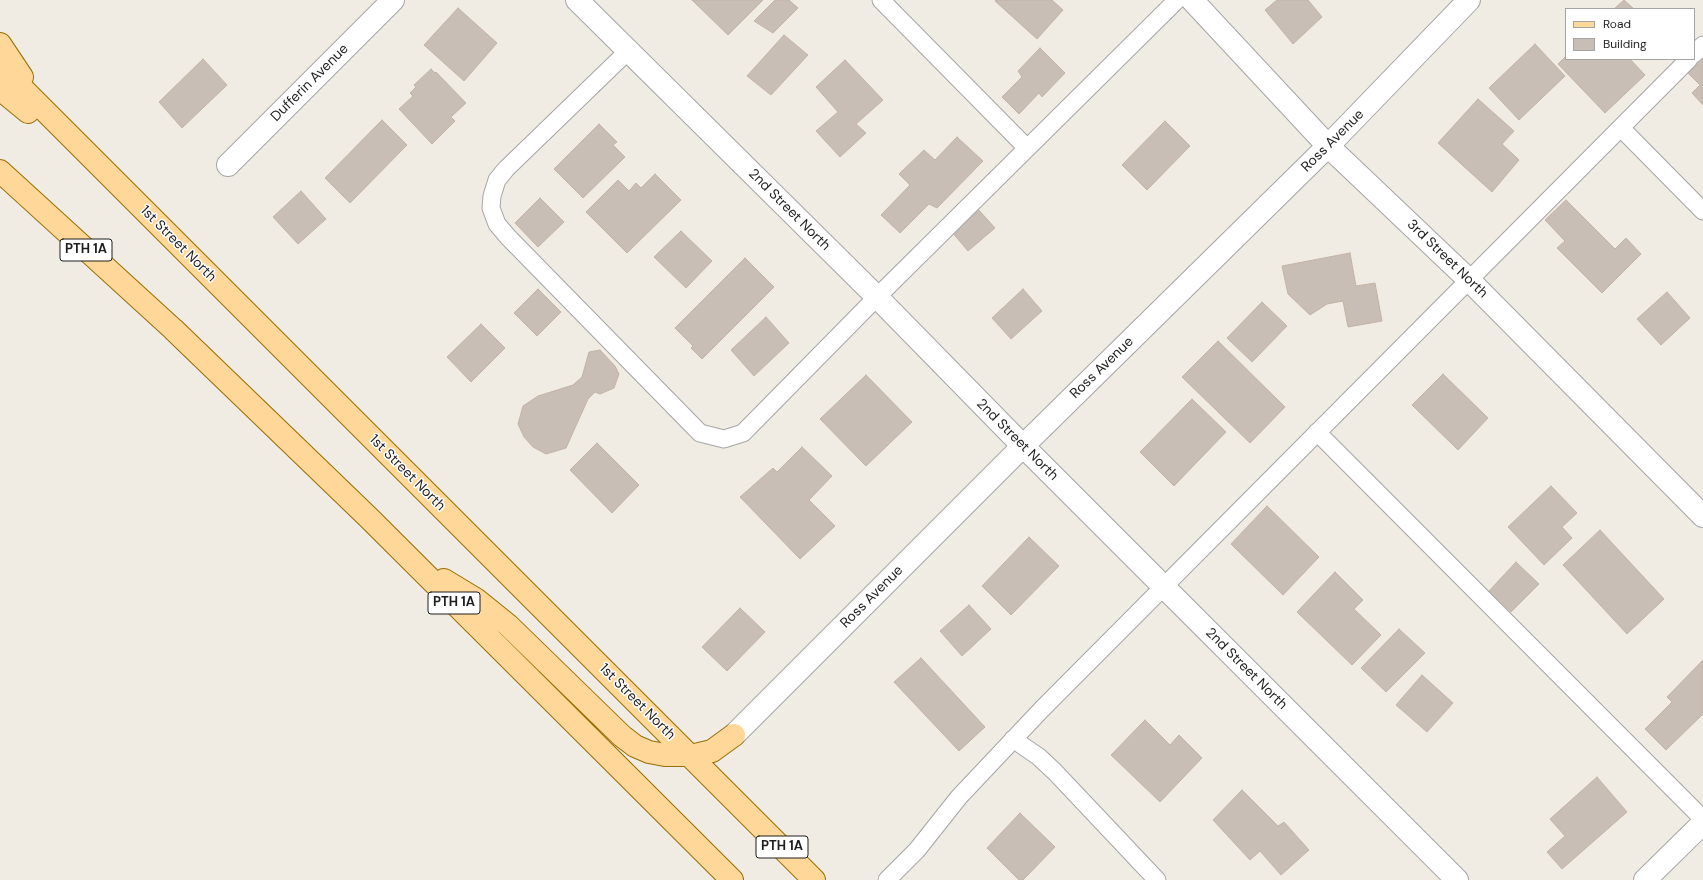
<!DOCTYPE html>
<style>
body{margin:0}
#map{position:relative;width:1703px;height:880px;overflow:hidden;background:#f0ece3;font-family:"DM Sans",sans-serif}
canvas{display:block}
.legend{position:absolute;left:1565px;top:8px;width:130px;height:52px;box-sizing:border-box;background:#fff;border:1px solid #a5a5a5;margin:0;padding:5px 7px;list-style:none;font-size:12px;color:#1e1e1e}
.legend li{display:flex;align-items:center;gap:8px;height:20px}
.legend b{width:20px;border:1px solid #a5a5a5}
</style>
<div id="map">
<canvas width="1703" height="880"></canvas>
<ul class="legend">
<li><b style="height:5px;background:#ffd799"></b>Road</li>
<li><b style="height:11px;background:#c8beb6"></b>Building</li>
</ul>
</div>
<script>
const g = document.querySelector('canvas').getContext('2d');
g.lineJoin = 'round';
function fill(path, color) {
  g.fillStyle = color;
  g.fill(path, 'evenodd');
}
function shape(rows) {
  const path = new Path2D();
  for (const r of rows) {
    path.moveTo(r[0], r[1]);
    for (let i = 2; i < r.length; i += 2) path.lineTo(r[i], r[i + 1]);
  }
  return path;
}
function strokePath(path, color, width, dash) {
  g.strokeStyle = color;
  g.lineWidth = width;
  g.lineCap = dash ? 'butt' : 'round';
  g.setLineDash(dash || []);
  g.stroke(path);
}
function label(font, color, halo, rows, align = 'center') {
  g.font = font + ' "DM Sans",sans-serif';
  g.lineWidth = 3;
  g.setLineDash([]);
  g.textBaseline = 'middle';
  g.strokeStyle = halo;
  g.fillStyle = color;
  for (const [text, x, y, turn = 0] of rows) {
    g.save();
    g.translate(x, y);
    g.rotate((+turn || 0) * Math.PI / 180);
    g.textAlign = isNaN(turn) ? turn : align;
    if (halo) g.strokeText(text, 0, 0);
    g.fillText(text, 0, 0);
    g.restore();
  }
}
const building = shape([
 [692,0,763,0,728,35,692,0],
 [775,0,789,0,798,8,773,33,754,21,775,0],
 [996,0,1052,0,1063,10,1037,39,995,1,996,0],
 [1277,0,1308,0,1322,17,1293,44,1265,10,1277,0],
 [1624,0,1634,9,1614,9,1624,0],
 [458,8,497,43,464,81,424,45,458,8],
 [784,35,808,55,771,95,747,76,784,35],
 [1535,44,1565,76,1519,120,1489,88,1535,44],
 [1040,48,1065,73,1042,97,1039,93,1019,114,1002,97,1022,77,1018,71,1040,48],
 [1566,56,1566,59,1630,59,1645,75,1605,113,1558,64,1566,56],
 [203,59,227,85,182,128,159,102,203,59],
 [1703,59,1703,105,1692,93,1700,85,1688,73,1703,59],
 [845,60,883,100,856,124,866,133,840,157,816,131,838,112,816,87,845,60],
 [431,69,435,73,436,72,466,103,451,117,455,121,432,144,399,109,413,96,410,93,416,87,414,85,431,69],
 [1478,99,1514,131,1502,144,1519,160,1492,192,1438,143,1478,99],
 [382,120,407,145,350,203,325,178,382,120],
 [1165,121,1190,146,1147,190,1122,165,1165,121],
 [599,124,617,142,613,145,625,157,583,198,554,169,599,124],
 [957,137,983,161,937,208,929,204,900,233,881,215,910,185,899,174,924,150,935,160,957,137],
 [655,174,681,200,627,253,586,212,618,180,629,191,636,183,641,188,655,174],
 [301,191,326,219,298,244,273,217,301,191],
 [540,198,564,222,538,247,515,223,540,198],
 [1566,200,1615,249,1626,238,1641,254,1602,293,1557,248,1565,241,1545,220,1566,200],
 [977,208,995,228,968,251,951,231,977,208],
 [681,231,712,261,686,288,654,257,681,231],
 [1350,253,1356,286,1375,283,1382,321,1348,327,1343,301,1327,304,1310,315,1288,294,1282,266,1350,253],
 [745,258,774,287,702,359,691,348,693,346,675,328,745,258],
 [538,289,561,312,537,336,514,313,538,289],
 [1023,289,1042,311,1011,339,992,318,1023,289],
 [1667,292,1690,318,1661,345,1637,319,1667,292],
 [1262,302,1287,326,1252,362,1227,338,1262,302],
 [766,317,789,343,754,376,731,350,766,317],
 [481,324,505,348,471,382,447,357,481,324],
 [1218,341,1285,407,1250,443,1182,377,1218,341],
 [600,350,615,366,619,374,614,388,600,394,595,392,588,399,566,448,546,454,533,447,524,437,518,424,523,406,538,396,573,385,582,377,589,352,600,350],
 [1443,374,1488,418,1458,450,1412,405,1443,374],
 [866,375,912,422,866,466,820,419,866,375],
 [1192,399,1226,432,1174,486,1140,452,1192,399],
 [597,443,639,485,612,513,570,470,597,443],
 [802,447,832,476,809,500,835,526,800,559,740,497,773,468,777,472,802,447],
 [1551,486,1577,513,1562,527,1572,538,1544,565,1508,527,1551,486],
 [1267,506,1319,557,1283,595,1231,544,1267,506],
 [1600,530,1664,599,1627,634,1563,565,1600,530],
 [1029,537,1059,566,1011,615,982,586,1029,537],
 [1516,562,1539,584,1511,612,1489,591,1516,562],
 [1335,572,1363,600,1354,609,1381,635,1352,665,1297,612,1335,572],
 [969,605,991,629,962,656,940,631,969,605],
 [740,608,765,632,727,671,702,647,740,608],
 [1399,629,1425,653,1386,692,1361,668,1399,629],
 [921,658,985,727,959,751,894,682,921,658],
 [1703,660,1703,714,1666,750,1645,729,1672,702,1667,697,1703,660],
 [1422,675,1453,703,1427,732,1396,705,1422,675],
 [1145,720,1170,745,1179,735,1202,758,1160,802,1111,755,1145,720],
 [1597,777,1627,812,1562,869,1547,852,1565,836,1550,819,1597,777],
 [1242,790,1278,826,1284,822,1309,850,1281,875,1260,851,1250,860,1213,820,1242,790],
 [1020,813,1055,847,1023,880,1019,880,987,848,1020,813]
]);
const service = shape([
 [881,0,1027,148],
 [628,51,506,169,497,180,492,196,491,208,497,224,508,237,700,433,724,439,743,433,877,297,1177,0],
 [1694,54,1703,45],
 [1621,128,1703,211],
 [1317,432,1703,819],
 [1013,739,1039,757,1055,772,1157,880],
 [887,880,917,850,959,797,1042,709,1689,59]
]);
const minor = shape([
 [577,0,877,297,1023,446,1457,880],
 [1192,0,1328,146,1469,280,1703,516],
 [228,165,393,0],
 [734,735,1023,446,1328,146,1469,0],
 [1645,880,1703,823]
]);
const primary = shape([
 [0,44,22,77],
 [0,66,814,880],
 [0,89,28,112],
 [0,171,173,329,369,518,732,880],
 [444,580,477,600,508,625,622,736,635,746,649,752,665,755,695,755,712,751,734,735]
]);
const shields = [
 [86,250,52],
 [454,603,52],
 [782,847,52]
];
const shieldNames = [
 ["PTH 1A",86,250],
 ["PTH 1A",454,603],
 ["PTH 1A",782,847]
];
const streetNames = [
 ["Dufferin Avenue",310,83,-45],
 ["Ross Avenue",1333,141,-45],
 ["2nd Street North",789,210,45],
 ["1st Street North",178,244,45],
 ["3rd Street North",1447,259,44],
 ["Ross Avenue",1102,368,-44],
 ["2nd Street North",1017,440,45],
 ["1st Street North",407,473,45],
 ["Ross Avenue",872,597,-45],
 ["2nd Street North",1246,669,45],
 ["1st Street North",637,702,45]
];
fill(building, '#c8beb6');
strokePath(building, '#c3b3a4', 1);
strokePath(service, '#a5a5a5', 19);
strokePath(minor, '#a5a5a5', 24);
strokePath(primary, '#986c00', 24);
strokePath(service, '#fff', 17);
strokePath(minor, '#fff', 22);
strokePath(primary, '#ffd799', 22);
for (const [x, y, w] of shields) {
  const box = new Path2D();
  box.roundRect(x - w / 2, y - 11, w, 22, 3);
  g.fillStyle = '#fff';
  g.fill(box);
  strokePath(box, '#1e1e1e', 1);
}
label('bold 13px', '#1e1e1e', null, shieldNames);
label('14px', '#1e1e1e', '#fff', streetNames);
</script>
